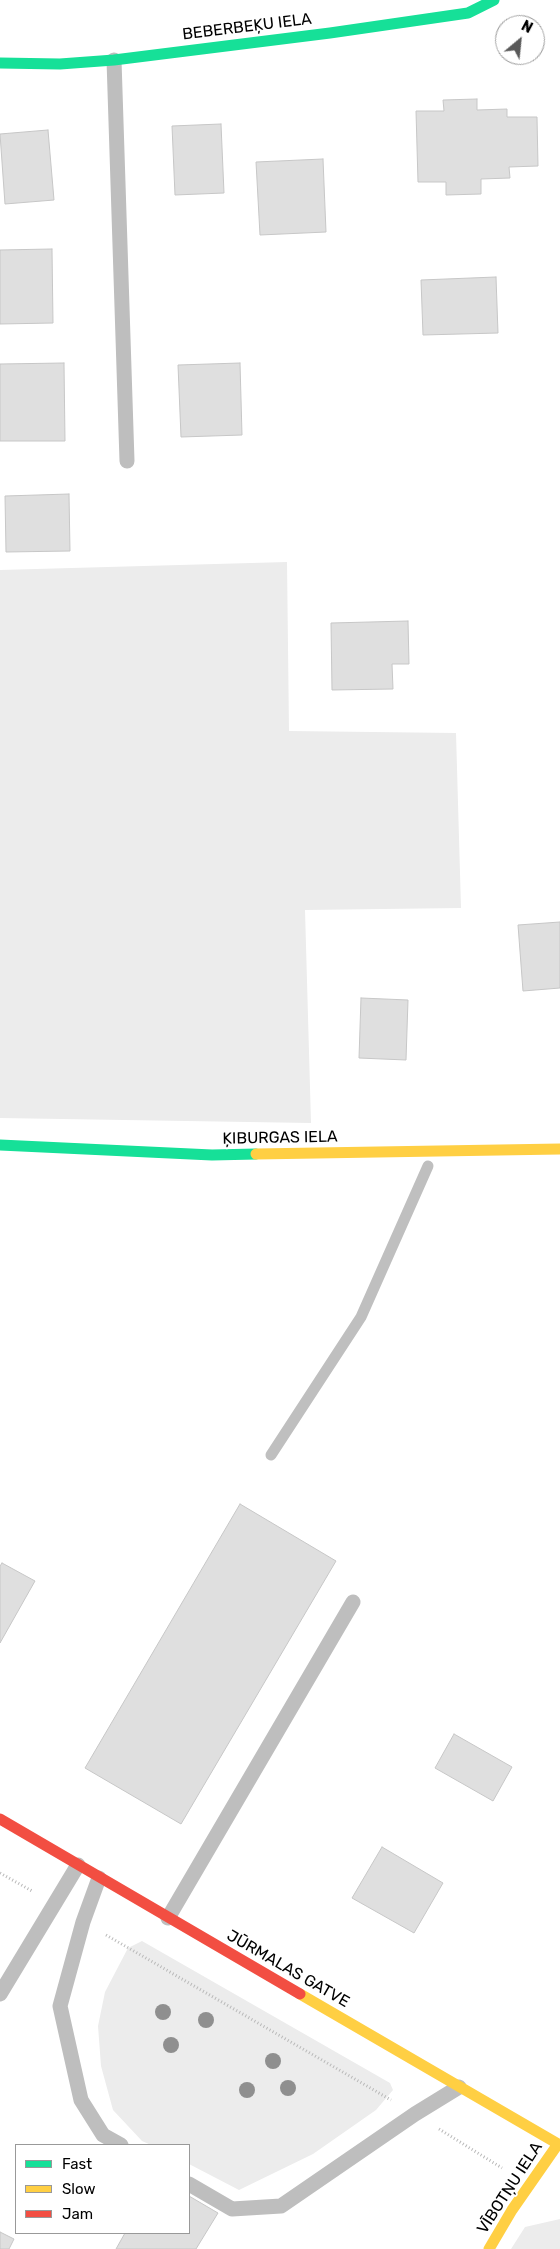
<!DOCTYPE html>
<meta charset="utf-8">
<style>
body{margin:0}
#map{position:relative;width:560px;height:2249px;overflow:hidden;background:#fff;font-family:Rubik,sans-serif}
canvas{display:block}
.legend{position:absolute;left:15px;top:2144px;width:175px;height:90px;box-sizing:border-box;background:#fff;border:1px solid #999;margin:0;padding:6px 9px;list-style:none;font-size:15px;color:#000}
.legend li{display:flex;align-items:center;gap:10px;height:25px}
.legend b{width:25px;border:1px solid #999}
.north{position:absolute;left:495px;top:15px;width:50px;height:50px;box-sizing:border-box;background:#fff;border:1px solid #999;border-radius:50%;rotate:28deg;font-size:14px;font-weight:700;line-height:20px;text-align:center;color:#000}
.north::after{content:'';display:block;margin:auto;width:18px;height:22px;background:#595959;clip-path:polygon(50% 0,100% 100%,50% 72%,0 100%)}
</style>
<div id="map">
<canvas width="560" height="2249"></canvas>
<ul class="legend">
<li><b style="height:6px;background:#16e098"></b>Fast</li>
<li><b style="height:6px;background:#ffcf43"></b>Slow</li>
<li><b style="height:6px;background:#f24e42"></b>Jam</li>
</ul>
<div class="north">N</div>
</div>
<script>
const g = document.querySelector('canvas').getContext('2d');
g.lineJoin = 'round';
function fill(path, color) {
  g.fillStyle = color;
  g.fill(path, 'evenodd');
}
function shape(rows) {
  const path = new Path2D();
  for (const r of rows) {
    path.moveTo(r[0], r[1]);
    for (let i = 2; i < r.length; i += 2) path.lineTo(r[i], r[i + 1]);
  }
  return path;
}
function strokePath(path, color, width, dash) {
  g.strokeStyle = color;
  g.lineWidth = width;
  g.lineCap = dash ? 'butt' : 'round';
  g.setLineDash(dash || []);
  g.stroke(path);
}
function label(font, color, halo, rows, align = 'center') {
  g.font = font + ' Rubik,sans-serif';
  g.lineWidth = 4;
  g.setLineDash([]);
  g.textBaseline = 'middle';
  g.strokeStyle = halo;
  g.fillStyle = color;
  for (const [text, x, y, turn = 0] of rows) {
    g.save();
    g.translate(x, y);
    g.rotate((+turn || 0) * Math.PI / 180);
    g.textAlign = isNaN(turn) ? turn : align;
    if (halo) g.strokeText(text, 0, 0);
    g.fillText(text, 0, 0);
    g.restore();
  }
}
const green = shape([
 [287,562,289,731,456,733,461,908,305,910,311,1123,0,1118,0,570],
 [142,1941,390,2083,393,2090,376,2110,313,2154,239,2190,189,2164,189,2145,151,2145,142,2141,113,2110,101,2066,98,2026,105,1992,128,1948],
 [560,2219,560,2249,511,2249,525,2227]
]);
const stream = shape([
 [271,1455,361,1317,428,1166]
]);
const building = shape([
 [477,99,477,110,507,109,507,117,537,117,538,166,509,167,510,178,481,179,481,194,446,195,446,182,418,182,416,111,444,111,443,100,477,99],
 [221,124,224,193,175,195,172,126,221,124],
 [48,130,54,200,5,204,0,134,48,130],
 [323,159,326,232,260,235,256,162,323,159],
 [52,249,53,323,0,324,0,250,52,249],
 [496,277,498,333,423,335,421,280,496,277],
 [64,363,65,441,0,441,0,364,64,363],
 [240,363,242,435,181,437,178,365,240,363],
 [69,494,70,551,6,552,5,496,69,494],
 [408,621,409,664,392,664,393,689,332,690,331,623,408,621],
 [560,922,560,988,523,991,518,925,560,922],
 [361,998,408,1000,406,1060,359,1058,361,998],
 [240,1504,336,1561,181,1824,85,1768,240,1504],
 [2,1563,35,1581,0,1643,0,1566,2,1563],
 [454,1734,512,1767,493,1801,435,1768,454,1734],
 [382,1847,443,1883,414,1933,352,1898,382,1847],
 [189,2196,218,2213,196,2249,116,2249,125,2233,189,2233,189,2196],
 [0,2232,14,2239,9,2249,0,2249,0,2232]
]);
const path = shape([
 [0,1873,32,1891],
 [106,1935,391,2100],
 [439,2129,502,2168]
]);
const lane = shape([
 [114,60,127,461],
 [99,1878,83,1922,60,2006,81,2100,103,2135,121,2145],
 [168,1918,353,1602],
 [0,1994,78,1865],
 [189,2184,232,2209,281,2206,415,2114,459,2087]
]);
const fast = shape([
 [0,63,60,64,114,60,330,33,468,13,494,0],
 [0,1145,212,1155,256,1154]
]);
const slow = shape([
 [256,1154,560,1149],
 [300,1994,560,2145],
 [489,2249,512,2210,558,2144]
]);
const jam = shape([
 [0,1819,300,1994]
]);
const trees = [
 [163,2012],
 [206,2020],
 [171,2045],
 [273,2061],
 [288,2088],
 [247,2090]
];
const streetNames = [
 ["BEBERBEĶU IELA",247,27,-7],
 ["ĶIBURGAS IELA",280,1138,-1],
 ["JŪRMALAS GATVE",288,1969,30],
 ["VĪBOTŅU IELA",510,2188,-57]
];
fill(green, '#ececec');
strokePath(stream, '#bfbfbf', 11);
fill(building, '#dfdfdf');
strokePath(building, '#c7c7c7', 1);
strokePath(path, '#b9b9b9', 3, [1, 2.5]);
strokePath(lane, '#bebebe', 15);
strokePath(fast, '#16e098', 11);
strokePath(slow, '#ffcf43', 11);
strokePath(jam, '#f24e42', 11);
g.fillStyle = '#8f8f8f';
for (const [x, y] of trees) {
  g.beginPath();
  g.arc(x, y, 8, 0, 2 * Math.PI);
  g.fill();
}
label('16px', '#000', '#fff', streetNames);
</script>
